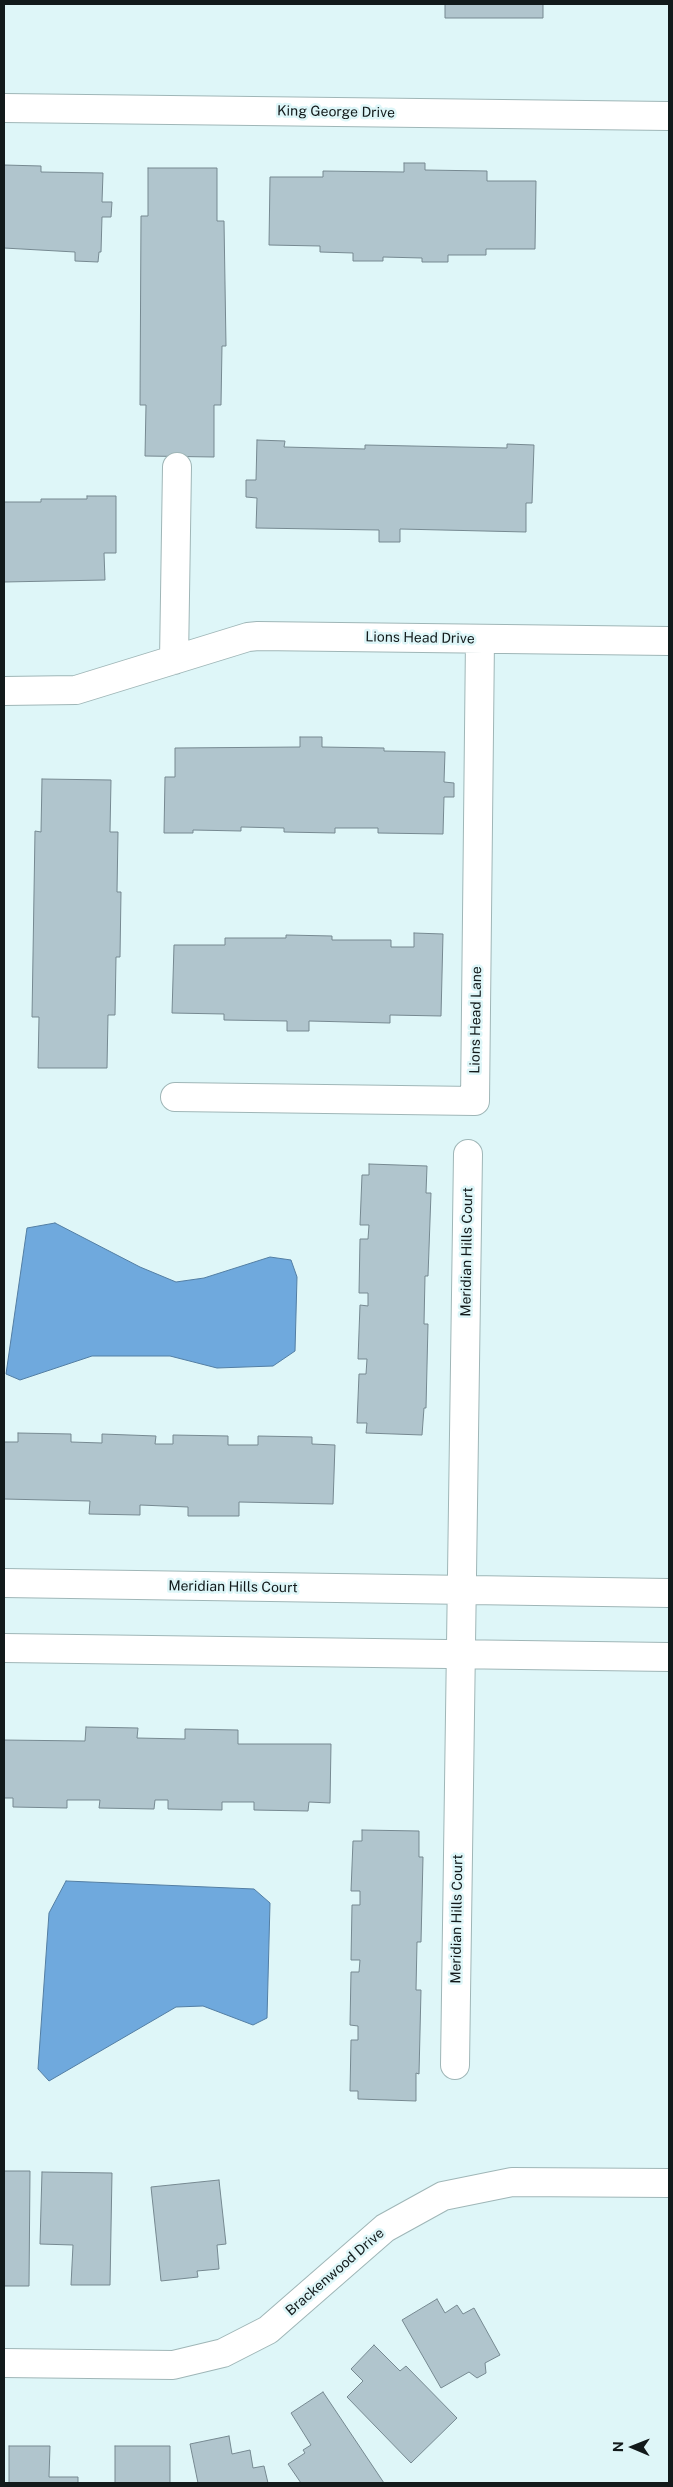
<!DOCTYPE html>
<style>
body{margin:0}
#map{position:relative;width:673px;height:2487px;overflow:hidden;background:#def6f8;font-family:"Public Sans",sans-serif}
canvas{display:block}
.frame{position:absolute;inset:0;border:5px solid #121a1b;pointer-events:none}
.north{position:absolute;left:608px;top:2422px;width:50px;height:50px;-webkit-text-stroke:4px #def6f8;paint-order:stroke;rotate:271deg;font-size:14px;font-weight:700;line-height:20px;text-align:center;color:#121a1b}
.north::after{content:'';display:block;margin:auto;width:18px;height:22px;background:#121a1b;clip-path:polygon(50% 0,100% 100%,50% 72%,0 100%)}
</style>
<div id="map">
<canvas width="673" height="2487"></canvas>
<div class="frame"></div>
<div class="north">N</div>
</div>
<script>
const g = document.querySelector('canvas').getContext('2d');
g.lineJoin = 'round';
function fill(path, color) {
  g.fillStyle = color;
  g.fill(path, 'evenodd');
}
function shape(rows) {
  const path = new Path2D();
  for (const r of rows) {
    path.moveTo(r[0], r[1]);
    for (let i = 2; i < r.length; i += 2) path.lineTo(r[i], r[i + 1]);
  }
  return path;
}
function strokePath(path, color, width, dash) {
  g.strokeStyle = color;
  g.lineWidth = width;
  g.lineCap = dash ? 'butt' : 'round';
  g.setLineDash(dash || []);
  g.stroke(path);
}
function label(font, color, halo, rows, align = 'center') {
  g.font = font + ' "Public Sans",sans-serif';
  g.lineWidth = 5;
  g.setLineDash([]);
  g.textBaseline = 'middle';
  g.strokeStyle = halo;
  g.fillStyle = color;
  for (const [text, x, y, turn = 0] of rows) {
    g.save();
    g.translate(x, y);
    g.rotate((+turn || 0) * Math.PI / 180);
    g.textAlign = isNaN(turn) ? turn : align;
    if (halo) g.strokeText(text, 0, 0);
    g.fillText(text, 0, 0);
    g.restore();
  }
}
const water = shape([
 [55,1223,140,1267,176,1282,204,1278,270,1257,291,1260,297,1277,295,1351,273,1366,217,1368,170,1356,92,1356,20,1380,6,1374,27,1228,55,1223],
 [66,1881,254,1889,270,1903,267,2018,253,2025,203,2006,176,2007,49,2081,38,2069,49,1913,66,1881]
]);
const building = shape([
 [445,4,543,4,543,18,445,18,445,4],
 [404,163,425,163,425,170,487,171,487,181,536,181,535,249,486,249,486,255,448,255,448,262,422,262,422,258,383,257,383,261,353,261,353,253,320,252,320,246,269,245,270,177,323,177,323,171,404,172,404,163],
 [4,165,41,166,41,172,103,173,102,202,112,202,111,217,102,217,101,252,99,252,98,262,75,261,75,252,4,248,4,165],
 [148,168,217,168,217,221,224,221,226,346,222,346,221,405,214,405,214,457,145,456,146,405,140,405,141,216,148,216,148,168],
 [257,440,285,441,284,447,365,449,365,445,507,448,507,444,534,445,532,503,526,503,526,532,400,529,400,542,379,542,379,530,256,528,257,498,246,497,246,480,256,480,257,440],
 [87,496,116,496,116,553,104,553,105,580,4,582,4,502,41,502,41,499,87,499,87,496],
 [300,737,322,737,322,747,384,748,384,751,445,752,444,782,454,783,454,797,444,797,443,834,378,833,378,828,335,828,335,833,284,832,284,828,241,827,241,831,193,830,193,833,164,833,165,777,175,777,175,748,300,747,300,737],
 [42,779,111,780,110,832,118,832,117,892,121,892,120,957,116,957,115,1015,108,1015,107,1068,38,1068,39,1017,32,1017,35,831,41,832,42,779],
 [414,933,443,934,441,1016,390,1015,390,1023,309,1021,309,1031,287,1031,287,1021,224,1020,224,1014,172,1013,174,945,225,945,225,938,286,938,286,935,332,936,332,940,391,940,391,947,414,947,414,933],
 [369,1164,427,1166,426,1193,431,1193,428,1276,425,1276,424,1324,428,1324,426,1408,424,1408,422,1435,366,1433,367,1423,357,1423,359,1374,366,1374,367,1359,358,1359,360,1305,368,1306,368,1293,359,1293,360,1239,368,1239,369,1225,360,1225,362,1175,369,1175,369,1164],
 [18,1433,71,1434,71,1442,102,1443,102,1434,156,1436,155,1444,173,1444,173,1435,228,1436,228,1445,258,1445,258,1436,312,1437,312,1444,335,1445,333,1504,239,1502,239,1516,188,1516,188,1507,140,1505,140,1515,89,1514,90,1501,4,1499,4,1442,18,1442,18,1433],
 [86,1727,138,1728,137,1738,185,1739,185,1729,238,1730,238,1744,331,1744,330,1803,309,1802,308,1811,254,1810,254,1802,222,1802,222,1810,168,1809,168,1800,155,1800,154,1809,99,1808,100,1800,67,1800,67,1808,13,1807,13,1798,4,1798,4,1740,85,1741,86,1727],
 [362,1830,419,1831,419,1857,423,1857,421,1942,417,1942,416,1990,421,1990,419,2074,416,2073,416,2101,358,2099,358,2091,350,2091,351,2040,358,2040,358,2026,350,2025,351,1972,359,1972,360,1960,351,1960,352,1905,360,1905,360,1891,351,1891,353,1841,362,1841,362,1830],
 [4,2171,30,2171,29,2286,4,2286,4,2171],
 [42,2172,112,2173,110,2285,71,2285,73,2245,40,2244,42,2172],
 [219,2180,226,2244,217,2245,219,2269,197,2271,198,2277,161,2281,151,2187,219,2180],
 [437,2299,445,2313,457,2305,463,2314,474,2308,500,2355,485,2363,486,2373,477,2378,469,2372,441,2388,402,2320,437,2299],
 [374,2345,400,2371,406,2366,457,2418,411,2463,347,2397,363,2381,351,2369,374,2345],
 [323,2392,384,2483,301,2483,288,2464,305,2453,303,2450,311,2445,291,2413,323,2392],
 [229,2436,232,2454,250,2450,253,2468,264,2466,268,2483,198,2483,190,2444,229,2436],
 [9,2446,50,2446,49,2477,78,2477,78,2483,9,2483,9,2446],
 [115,2446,170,2446,170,2483,115,2483,115,2446]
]);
const street = shape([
 [4,108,669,116],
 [174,660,177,467],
 [4,691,76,690,248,637,258,636,669,641],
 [175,1097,475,1101,480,639],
 [4,1583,669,1593],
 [4,1648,669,1657],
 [455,2065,468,1154],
 [4,2363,173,2365,223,2353,268,2330,385,2228,443,2196,512,2182,669,2183]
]);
const streetNames = [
 ["King George Drive",336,112,1],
 ["Lions Head Drive",420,638,1],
 ["Lions Head Lane",476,1020,-89],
 ["Meridian Hills Court",467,1252,-89],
 ["Meridian Hills Court",233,1587,1],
 ["Meridian Hills Court",457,1919,-89],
 ["Brackenwood Drive",335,2272,-41]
];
fill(water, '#6fa9dd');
strokePath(water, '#537ea3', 1);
fill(building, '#b0c5cd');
strokePath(building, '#768991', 1);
strokePath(street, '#9fb6b7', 30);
strokePath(street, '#fff', 28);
label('14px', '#121a1b', '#def6f8', streetNames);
</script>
